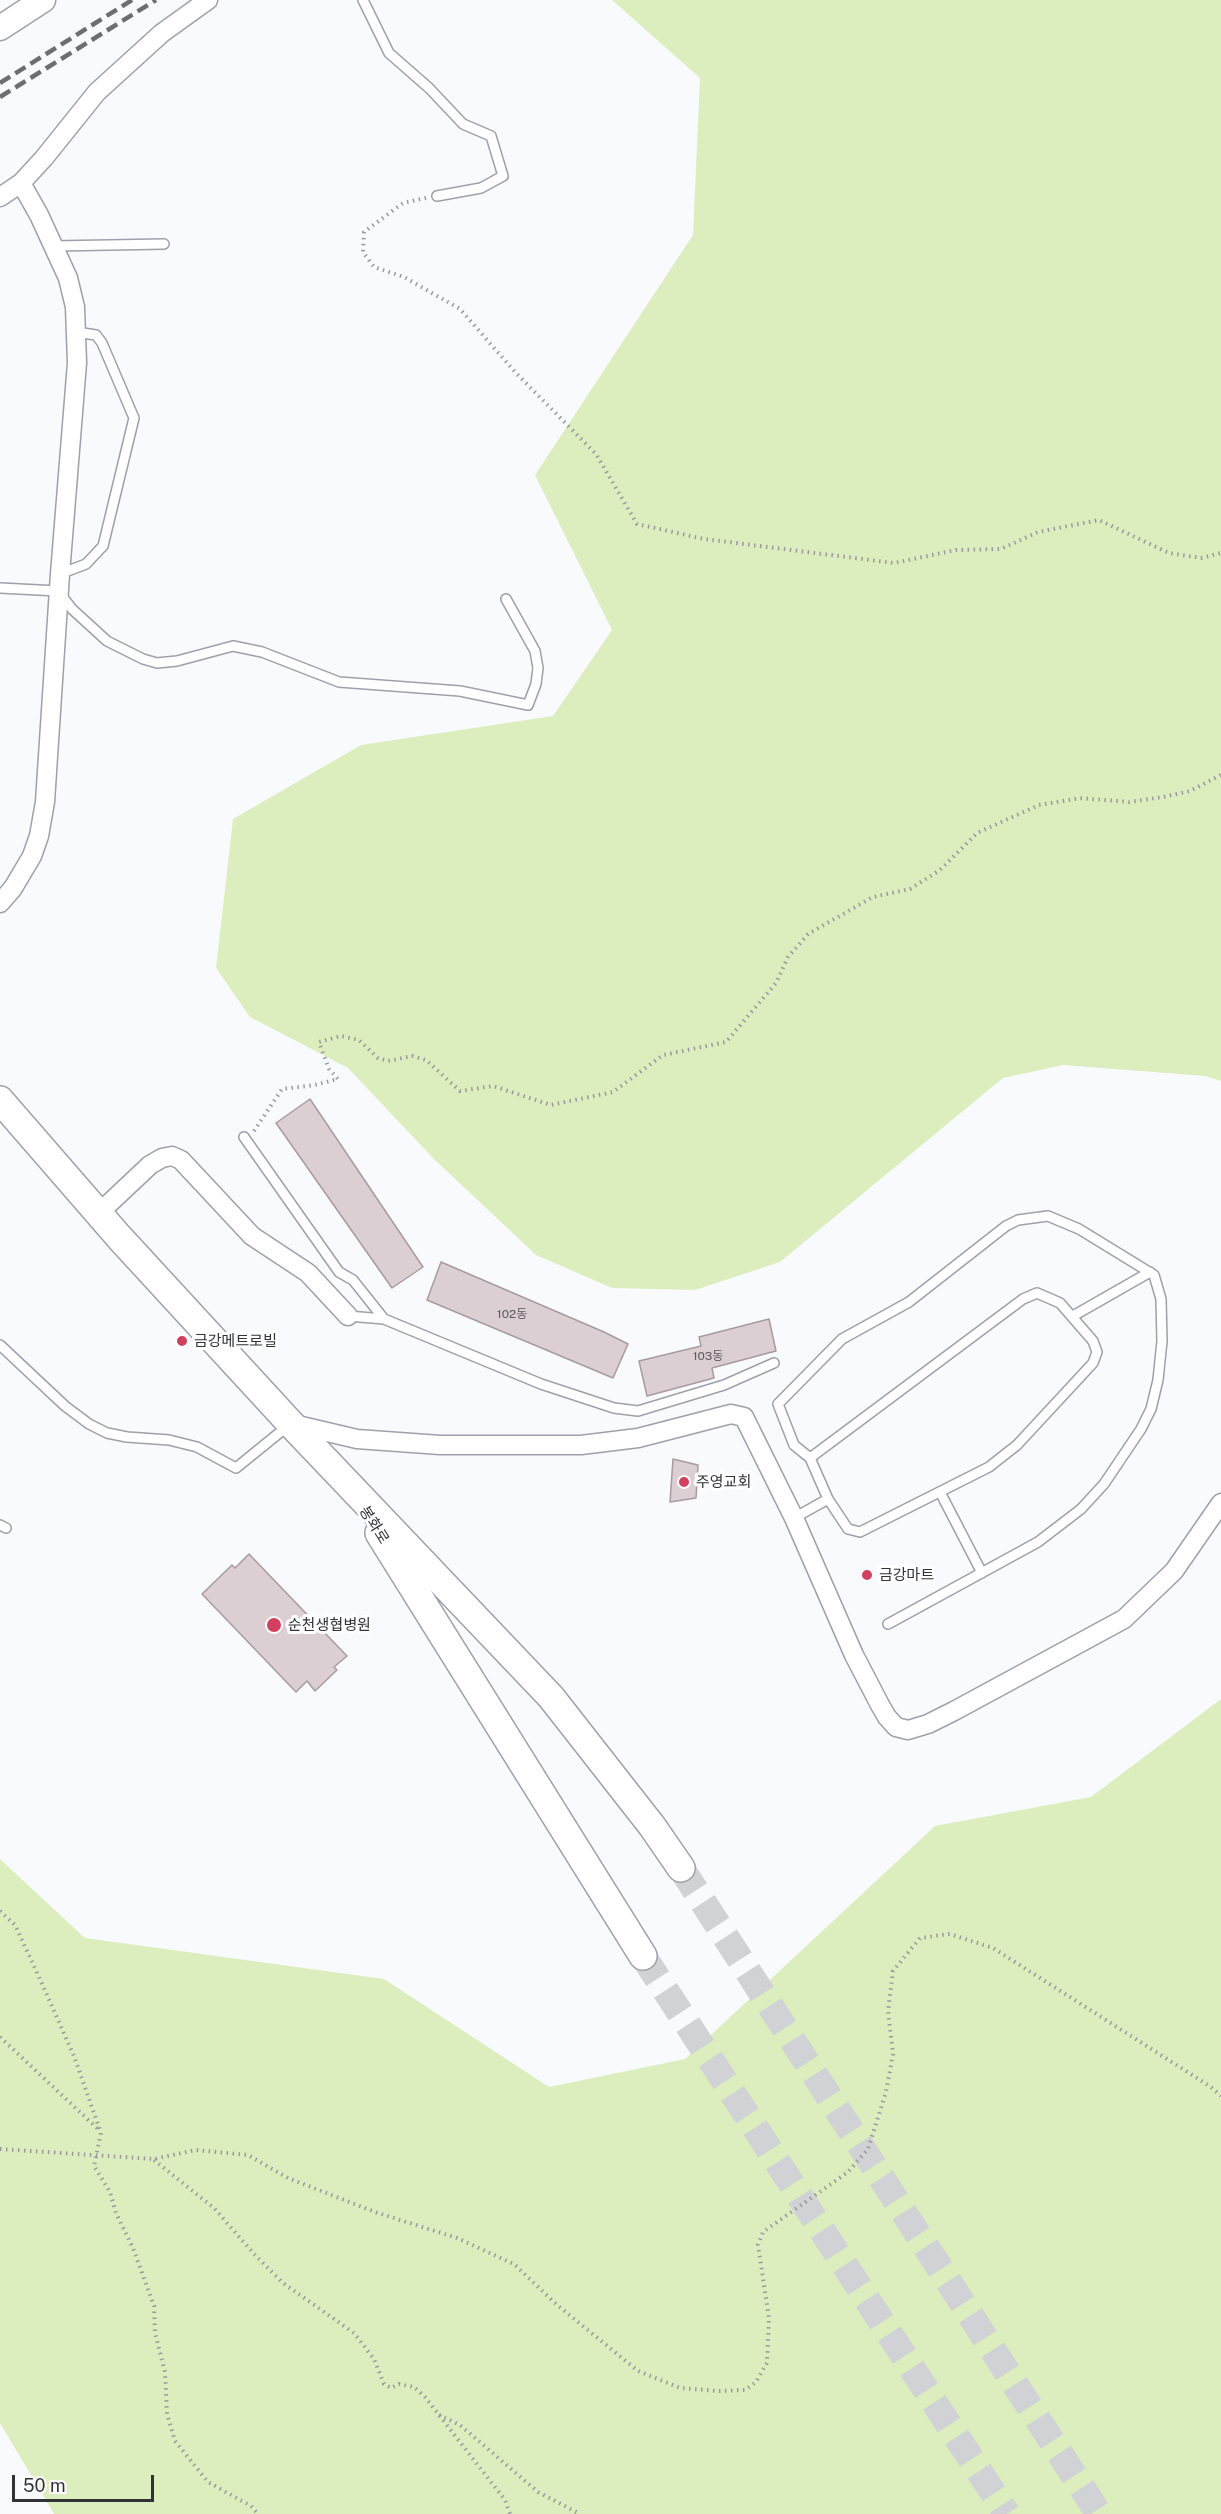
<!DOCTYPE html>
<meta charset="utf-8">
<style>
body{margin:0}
#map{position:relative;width:1221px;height:2514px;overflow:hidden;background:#f9fafe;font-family:"Public Sans",sans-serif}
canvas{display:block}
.scale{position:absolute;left:12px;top:2475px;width:142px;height:27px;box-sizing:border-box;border:3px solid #313236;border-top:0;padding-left:8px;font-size:18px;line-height:21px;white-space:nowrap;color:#313236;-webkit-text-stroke:4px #fff;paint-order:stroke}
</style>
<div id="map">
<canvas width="1221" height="2514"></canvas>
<div class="scale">50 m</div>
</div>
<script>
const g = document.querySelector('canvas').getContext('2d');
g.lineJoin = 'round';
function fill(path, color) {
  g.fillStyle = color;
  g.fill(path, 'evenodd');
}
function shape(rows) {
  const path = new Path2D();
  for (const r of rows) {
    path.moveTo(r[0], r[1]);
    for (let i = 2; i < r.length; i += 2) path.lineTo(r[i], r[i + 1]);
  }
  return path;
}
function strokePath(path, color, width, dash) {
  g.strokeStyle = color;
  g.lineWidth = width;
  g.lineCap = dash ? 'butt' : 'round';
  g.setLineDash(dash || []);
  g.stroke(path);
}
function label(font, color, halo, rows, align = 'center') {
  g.font = font + ' "Public Sans","Noto Sans KR",sans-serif';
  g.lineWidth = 6;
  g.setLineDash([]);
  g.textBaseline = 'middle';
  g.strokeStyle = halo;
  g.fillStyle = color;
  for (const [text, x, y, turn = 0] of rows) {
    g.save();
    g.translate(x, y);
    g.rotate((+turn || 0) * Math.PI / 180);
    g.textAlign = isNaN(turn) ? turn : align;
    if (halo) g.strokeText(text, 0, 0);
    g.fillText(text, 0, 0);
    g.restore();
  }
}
const green = shape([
 [612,0,1221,0,1221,1081,1205,1076,1063,1065,1003,1078,780,1262,695,1290,612,1288,536,1255,433,1158,348,1068,250,1017,216,968,233,819,361,745,553,716,612,630,535,475,693,235,700,78],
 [1221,1699,1221,2514,54,2514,0,2423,0,1859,85,1938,384,1979,549,2087,685,2059,935,1826,1091,1797]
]);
const building = shape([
 [310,1099,423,1267,392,1288,276,1123,310,1099],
 [441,1262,604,1332,628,1344,613,1378,427,1300,441,1262],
 [769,1319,776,1351,712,1368,714,1378,647,1396,639,1361,701,1346,699,1337,769,1319],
 [673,1459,698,1465,696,1498,670,1502,673,1459],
 [249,1554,347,1656,334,1667,337,1670,315,1691,307,1681,296,1692,202,1594,232,1565,235,1568,249,1554]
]);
const secondaryTunnel = shape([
 [681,1868,1099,2514],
 [643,1956,1007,2514]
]);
const path = shape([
 [426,198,403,203,364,232,363,252,374,267,404,277,460,309,516,373,596,454,637,524,704,539,894,563,956,550,1001,549,1038,532,1099,520,1169,553,1201,558,1221,553],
 [254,1131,282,1089,315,1085,338,1079,329,1069,319,1042,341,1036,359,1040,378,1058,388,1061,412,1056,426,1060,460,1091,493,1086,551,1105,613,1092,663,1055,726,1042,776,983,788,957,808,934,873,897,910,889,940,870,977,833,1039,805,1080,798,1129,802,1163,797,1190,791,1221,775],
 [0,1911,15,1925,39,1977,74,2056,101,2133,94,2166,110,2192,116,2213,133,2248,154,2306,155,2333,165,2372,167,2414,175,2441,208,2482,251,2506,258,2514],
 [0,2037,99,2130],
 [0,2149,154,2159,196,2150,248,2155,288,2178,375,2212,457,2238,514,2264,556,2304,638,2371,680,2388,719,2391,745,2390,756,2382,767,2363,769,2318,758,2245,763,2232,848,2172,868,2149,886,2092,893,2054,888,2011,893,1971,920,1938,950,1934,993,1948,1211,2087,1221,2096],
 [154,2160,214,2208,255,2255,283,2283,354,2333,374,2359,384,2384,391,2388,399,2384,414,2387,425,2397,505,2500,510,2514],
 [439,2415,460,2425,538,2492,580,2514]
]);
const service = shape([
 [363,0,389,53,429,88,463,124,491,136,503,176,481,188,437,196],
 [54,246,164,244],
 [60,574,86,564,103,546,134,418,102,343,96,335,76,332],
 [0,588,58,591,72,609,107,641,143,659,157,663,177,661,233,646,262,652,339,682,460,691,528,705,536,684,538,668,535,651,506,599],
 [244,1137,339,1272,353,1280,384,1319],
 [348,1316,384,1319,541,1384,614,1408,638,1411,724,1385,774,1363],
 [1073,1316,1150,1272],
 [0,1345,65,1406,89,1424,107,1433,127,1437,169,1440,197,1447,236,1468,289,1425],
 [810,1458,1023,1299,1037,1293,1060,1303,1093,1341,1097,1352,1093,1363,1017,1445,989,1467,860,1532,848,1529,828,1499],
 [940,1492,982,1573],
 [794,1518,828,1499,810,1458,794,1445,778,1404,842,1339,909,1302,1006,1226,1018,1220,1048,1216,1079,1229,1154,1275,1161,1299,1162,1341,1158,1380,1151,1409,1141,1429,1104,1484,1081,1509,1038,1542,888,1624],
 [0,1525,6,1528]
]);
const minor = shape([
 [0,197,21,183,44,158,97,92,162,33,208,0],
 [0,903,13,888,32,856,39,836,45,802,60,574,77,363,75,307,68,278,39,215,21,183],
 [99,1213,150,1165,162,1158,172,1156,181,1160,252,1236,308,1273,348,1316],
 [293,1424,357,1439,440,1445,581,1445,638,1438,731,1414,744,1417,794,1518,854,1655,880,1705,887,1717,896,1727,908,1730,928,1724,954,1711,1124,1619,1174,1571,1221,1503]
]);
const tertiary = shape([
 [0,28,43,0]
]);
const secondary = shape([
 [0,1100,119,1237,291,1424,551,1697,652,1826,681,1868],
 [379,1533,643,1956]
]);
const rail = shape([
 [0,83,132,0],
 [0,97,156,0]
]);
const markers = [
 [182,1341,6,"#d1415f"],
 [684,1482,6,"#d1415f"],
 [867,1575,6,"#d1415f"],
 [274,1625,8,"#d1415f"]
];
const numberNames = [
 ["102동",512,1314],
 ["103동",708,1356]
];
const poiNames = [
 ["금강메트로빌",194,1341],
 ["주영교회",696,1482],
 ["금강마트",879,1575],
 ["순천생협병원",288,1625]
];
const streetNames = [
 ["봉화로",374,1525,58]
];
fill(green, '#dceebd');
fill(building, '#dbcfd4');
strokePath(building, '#a79ba0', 1.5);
strokePath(secondaryTunnel, '#d1d2d6', 27, [27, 14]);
strokePath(service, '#9ea0ab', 12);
strokePath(minor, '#9ea0ab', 21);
strokePath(tertiary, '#9ea0ab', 27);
strokePath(secondary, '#9ea0ab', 30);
strokePath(path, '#999a9e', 4, [1.5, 4.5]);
strokePath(service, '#fff', 9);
strokePath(minor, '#fff', 18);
strokePath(tertiary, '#fff', 24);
strokePath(secondary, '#fff', 27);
strokePath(rail, '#6d6e72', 4.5, [12, 6]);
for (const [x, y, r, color] of markers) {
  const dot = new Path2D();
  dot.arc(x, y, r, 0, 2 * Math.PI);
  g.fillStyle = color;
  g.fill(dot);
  strokePath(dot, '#fff', 2);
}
label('12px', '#5c595e', null, numberNames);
label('15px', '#313236', '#fff', poiNames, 'left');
label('15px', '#313236', '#fff', streetNames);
</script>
